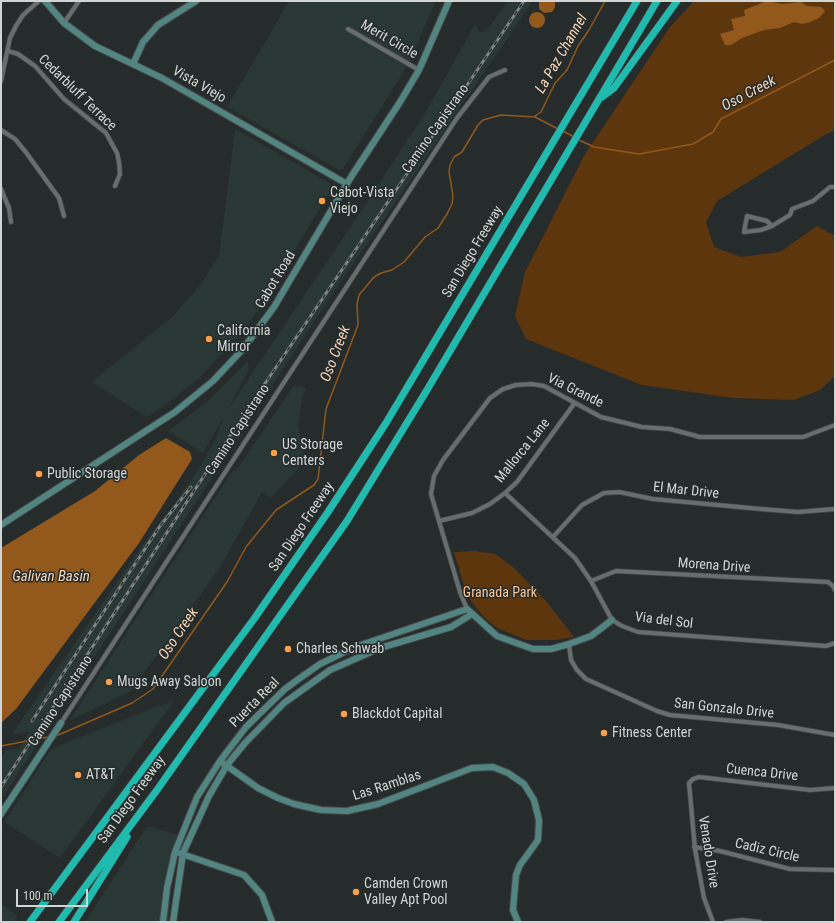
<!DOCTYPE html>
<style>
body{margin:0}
#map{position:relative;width:836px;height:923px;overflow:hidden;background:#252c2b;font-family:"Roboto Condensed",sans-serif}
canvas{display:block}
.frame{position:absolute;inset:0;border:2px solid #d1d5d4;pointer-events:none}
.scale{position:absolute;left:16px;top:889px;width:72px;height:18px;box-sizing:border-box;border:2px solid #d1d5d4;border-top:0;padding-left:5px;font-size:12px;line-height:14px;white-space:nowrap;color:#d1d5d4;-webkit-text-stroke:3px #252c2b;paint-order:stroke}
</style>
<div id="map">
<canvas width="836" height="923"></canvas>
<div class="frame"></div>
<div class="scale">100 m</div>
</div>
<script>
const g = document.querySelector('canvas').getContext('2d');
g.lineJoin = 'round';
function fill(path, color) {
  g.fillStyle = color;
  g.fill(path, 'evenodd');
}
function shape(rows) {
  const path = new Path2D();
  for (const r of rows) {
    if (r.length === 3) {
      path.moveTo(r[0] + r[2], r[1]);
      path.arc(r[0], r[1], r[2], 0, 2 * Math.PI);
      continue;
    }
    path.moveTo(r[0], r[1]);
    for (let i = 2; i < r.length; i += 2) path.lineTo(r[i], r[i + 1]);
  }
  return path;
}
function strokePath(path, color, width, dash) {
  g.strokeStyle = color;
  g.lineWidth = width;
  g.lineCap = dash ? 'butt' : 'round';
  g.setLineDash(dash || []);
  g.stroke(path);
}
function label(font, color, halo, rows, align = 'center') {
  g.font = font + ' "Roboto Condensed",sans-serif';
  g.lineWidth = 3;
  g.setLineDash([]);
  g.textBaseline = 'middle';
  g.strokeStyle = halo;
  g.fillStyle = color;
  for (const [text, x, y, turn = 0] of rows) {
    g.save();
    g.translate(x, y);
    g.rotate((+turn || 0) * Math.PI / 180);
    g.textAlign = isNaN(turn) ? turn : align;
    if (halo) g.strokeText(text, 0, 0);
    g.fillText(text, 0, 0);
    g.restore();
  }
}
const built = shape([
 [289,1,436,1,413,54,403,73,343,169,339,170,227,107],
 [508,1,533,1,323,308,1,800,1,758,6,750,19,749,29,732,12,734,146,540,172,507,198,470,216,438,223,418,203,453,168,431,209,400,248,361,249,370,228,409,361,211,425,113,475,24,479,32,486,31],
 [235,129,330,183,332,188,258,311,238,337,198,379,167,404,147,417,91,382,172,317,201,284,219,255],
 [294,385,298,387,300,385,306,389,303,394,298,425,304,460,294,474,270,498,262,492,221,566,131,691,69,721,231,473,238,468],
 [174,701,60,858,4,822,51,749,150,709],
 [147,826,179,835,170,893,169,922,85,922],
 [1,904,18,916,14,922,1,922]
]);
const green = shape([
 [694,1,835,1,835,131,828,133,717,201,706,222,714,247,741,257,780,252,817,226,835,236,835,376,820,390,794,400,733,398,642,385,526,339,515,316,525,272,585,154,670,27],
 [476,551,495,554,514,568,546,601,574,637,555,640,527,640,497,628,484,617,473,604,466,592,454,552]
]);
const water = shape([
 [539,1,555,1,555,7,552,12,544,13,539,9],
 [767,1,782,4,801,2,807,6,821,7,825,11,819,18,810,22,802,24,794,22,780,28,764,30,742,38,731,45,725,45,720,34,734,30,731,19,745,16,744,10],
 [537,20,8],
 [166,438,190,452,192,459,139,543,16,709,1,723,1,548,95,491,139,455]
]);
const stream = shape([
 [535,116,541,112,555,83,567,70,578,46,589,30,605,1],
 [563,131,574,137],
 [577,139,594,147,639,154,693,144,713,132,721,119,835,60],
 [56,736,132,703,153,689,227,582,246,547,276,510,314,485,318,479,326,409,358,325,357,304,359,295,374,277,381,273,392,270,404,262,425,237,438,228,447,214,452,204,453,196,449,172,450,165,454,157,462,152,478,125,483,120,501,115,535,117,558,129],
 [1,746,48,737]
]);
const street = shape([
 [64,23,79,1],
 [348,29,419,70],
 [8,51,18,54,35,66,64,99,106,133,117,153,119,162,120,174,115,186],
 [1,81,10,38,16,26,23,15,39,1],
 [1,130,15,139,25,151,59,198,64,216],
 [1,189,9,208,11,222],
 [772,226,767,221,747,216,744,232,761,230,772,226,790,215,792,209,813,201,830,187,835,187],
 [505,493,575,558,591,581,612,620,622,626,638,632,826,646,835,643],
 [439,521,472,513,490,504,505,493,517,482,574,404],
 [553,537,582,505,604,493,619,492,653,499,761,509,798,512,835,509],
 [591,581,616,571,828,582,833,586,835,590],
 [467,609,460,592,431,494,434,476,443,460,490,398,503,389,516,385,532,384,544,386,601,417,642,427,670,429,700,437,803,437,835,425],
 [569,644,571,660,577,670,586,679,657,711,670,715,778,725,835,735],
 [61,723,457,118,489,77,505,70],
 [694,847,720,851,790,869,835,870],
 [713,922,704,898,695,849,689,783,693,779,699,777,810,790,835,788],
 [726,922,742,920,760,922]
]);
const secondary = shape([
 [45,1,64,23,95,46,162,78,347,184],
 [133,64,143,42,158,25,196,1],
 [1,525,175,412,213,381,243,349,274,307,351,177,400,102,419,70,449,1],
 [220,761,258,788,278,798,294,804,321,810,347,811,378,804,472,768,493,767,508,773,524,784,534,800,539,820,538,840,520,865,516,875,513,910,518,922],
 [1,814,61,723],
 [179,853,244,875,262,895,272,922],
 [163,922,167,888,175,852,197,797,220,761,246,727,285,689,300,678,320,664,355,647,467,609,497,636,533,649,551,649,569,644,591,636,612,620],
 [173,922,183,853,209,796,227,765,245,743,284,703,330,670,380,648,451,627,472,614]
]);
const highway = shape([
 [602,97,614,88,677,1],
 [30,922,254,619,328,512,386,423,637,1],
 [59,922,157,790,347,521,427,390,657,1],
 [74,922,127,837]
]);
const rail = shape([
 [32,721,160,526,191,487],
 [1,787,241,419,524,1]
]);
const markers = [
 [322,201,4,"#f9a04c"],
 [209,339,4,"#f9a04c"],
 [274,453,4,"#f9a04c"],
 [39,474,4,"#f9a04c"],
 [288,649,4,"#f9a04c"],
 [109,682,4,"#f9a04c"],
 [344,714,4,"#f9a04c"],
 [604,733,4,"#f9a04c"],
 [78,775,4,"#f9a04c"],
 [356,892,4,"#f9a04c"]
];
const streetNames = [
 ["Merit Circle",389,40,30],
 ["Vista Viejo",199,85,30],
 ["Cedarbluff Terrace",77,93,44],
 ["Camino Capistrano",436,129,-55],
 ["San Diego Freeway",473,252,-59],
 ["Cabot Road",276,280,-59],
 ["Via Grande",575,391,26],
 ["Camino Capistrano",238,430,-57],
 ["Mallorca Lane",523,451,-51],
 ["El Mar Drive",686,491,6],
 ["San Diego Freeway",302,527,-56],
 ["Morena Drive",714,566,4],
 ["Via del Sol",664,621,7],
 ["Camino Capistrano",61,701,-57],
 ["Puerta Real",255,703,-45],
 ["San Gonzalo Drive",724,709,6],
 ["Cuenca Drive",762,773,6],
 ["Las Ramblas",387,786,-18],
 ["San Diego Freeway",132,800,-54],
 ["Cadiz Circle",767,851,13],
 ["Venado Drive",708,852,81]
];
const poiNames = [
 ["Cabot-Vista",330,193],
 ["Viejo",330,209],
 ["California",217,331],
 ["Mirror",217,347],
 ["US Storage",282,445],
 ["Centers",282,461],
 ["Public Storage",47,474],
 ["Charles Schwab",296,649],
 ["Mugs Away Saloon",117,682],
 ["Blackdot Capital",352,714],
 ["Fitness Center",612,733],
 ["AT&T",86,775],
 ["Camden Crown",364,884],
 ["Valley Apt Pool",364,900]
];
const parkNames = [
 ["Granada Park",500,593]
];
const waterNames = [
 ["La Paz Channel",562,54,-60],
 ["Oso Creek",749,94,-28],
 ["Oso Creek",336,354,-69],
 ["Galivan Basin",51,577],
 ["Oso Creek",179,634,-56]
];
fill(built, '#293735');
fill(green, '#5d360d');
fill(water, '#93581c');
strokePath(stream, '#93581c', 1.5);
strokePath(street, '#454a49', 5.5);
strokePath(secondary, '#454a49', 8);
strokePath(highway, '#454a49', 8);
strokePath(street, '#676e6d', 4);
strokePath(secondary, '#528581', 6);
strokePath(highway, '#20baaf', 7);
strokePath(rail, '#7e8483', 3);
strokePath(rail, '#252c2b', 1.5, [4.5]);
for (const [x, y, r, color] of markers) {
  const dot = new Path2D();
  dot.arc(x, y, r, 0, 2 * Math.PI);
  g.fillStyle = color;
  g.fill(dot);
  strokePath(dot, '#252c2b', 1.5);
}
label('14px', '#d1d5d4', '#252c2b', streetNames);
label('14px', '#d1d5d4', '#252c2b', poiNames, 'left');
label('14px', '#f7c398', '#252c2b', parkNames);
label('italic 15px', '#f6d4b7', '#252c2b', waterNames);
</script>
